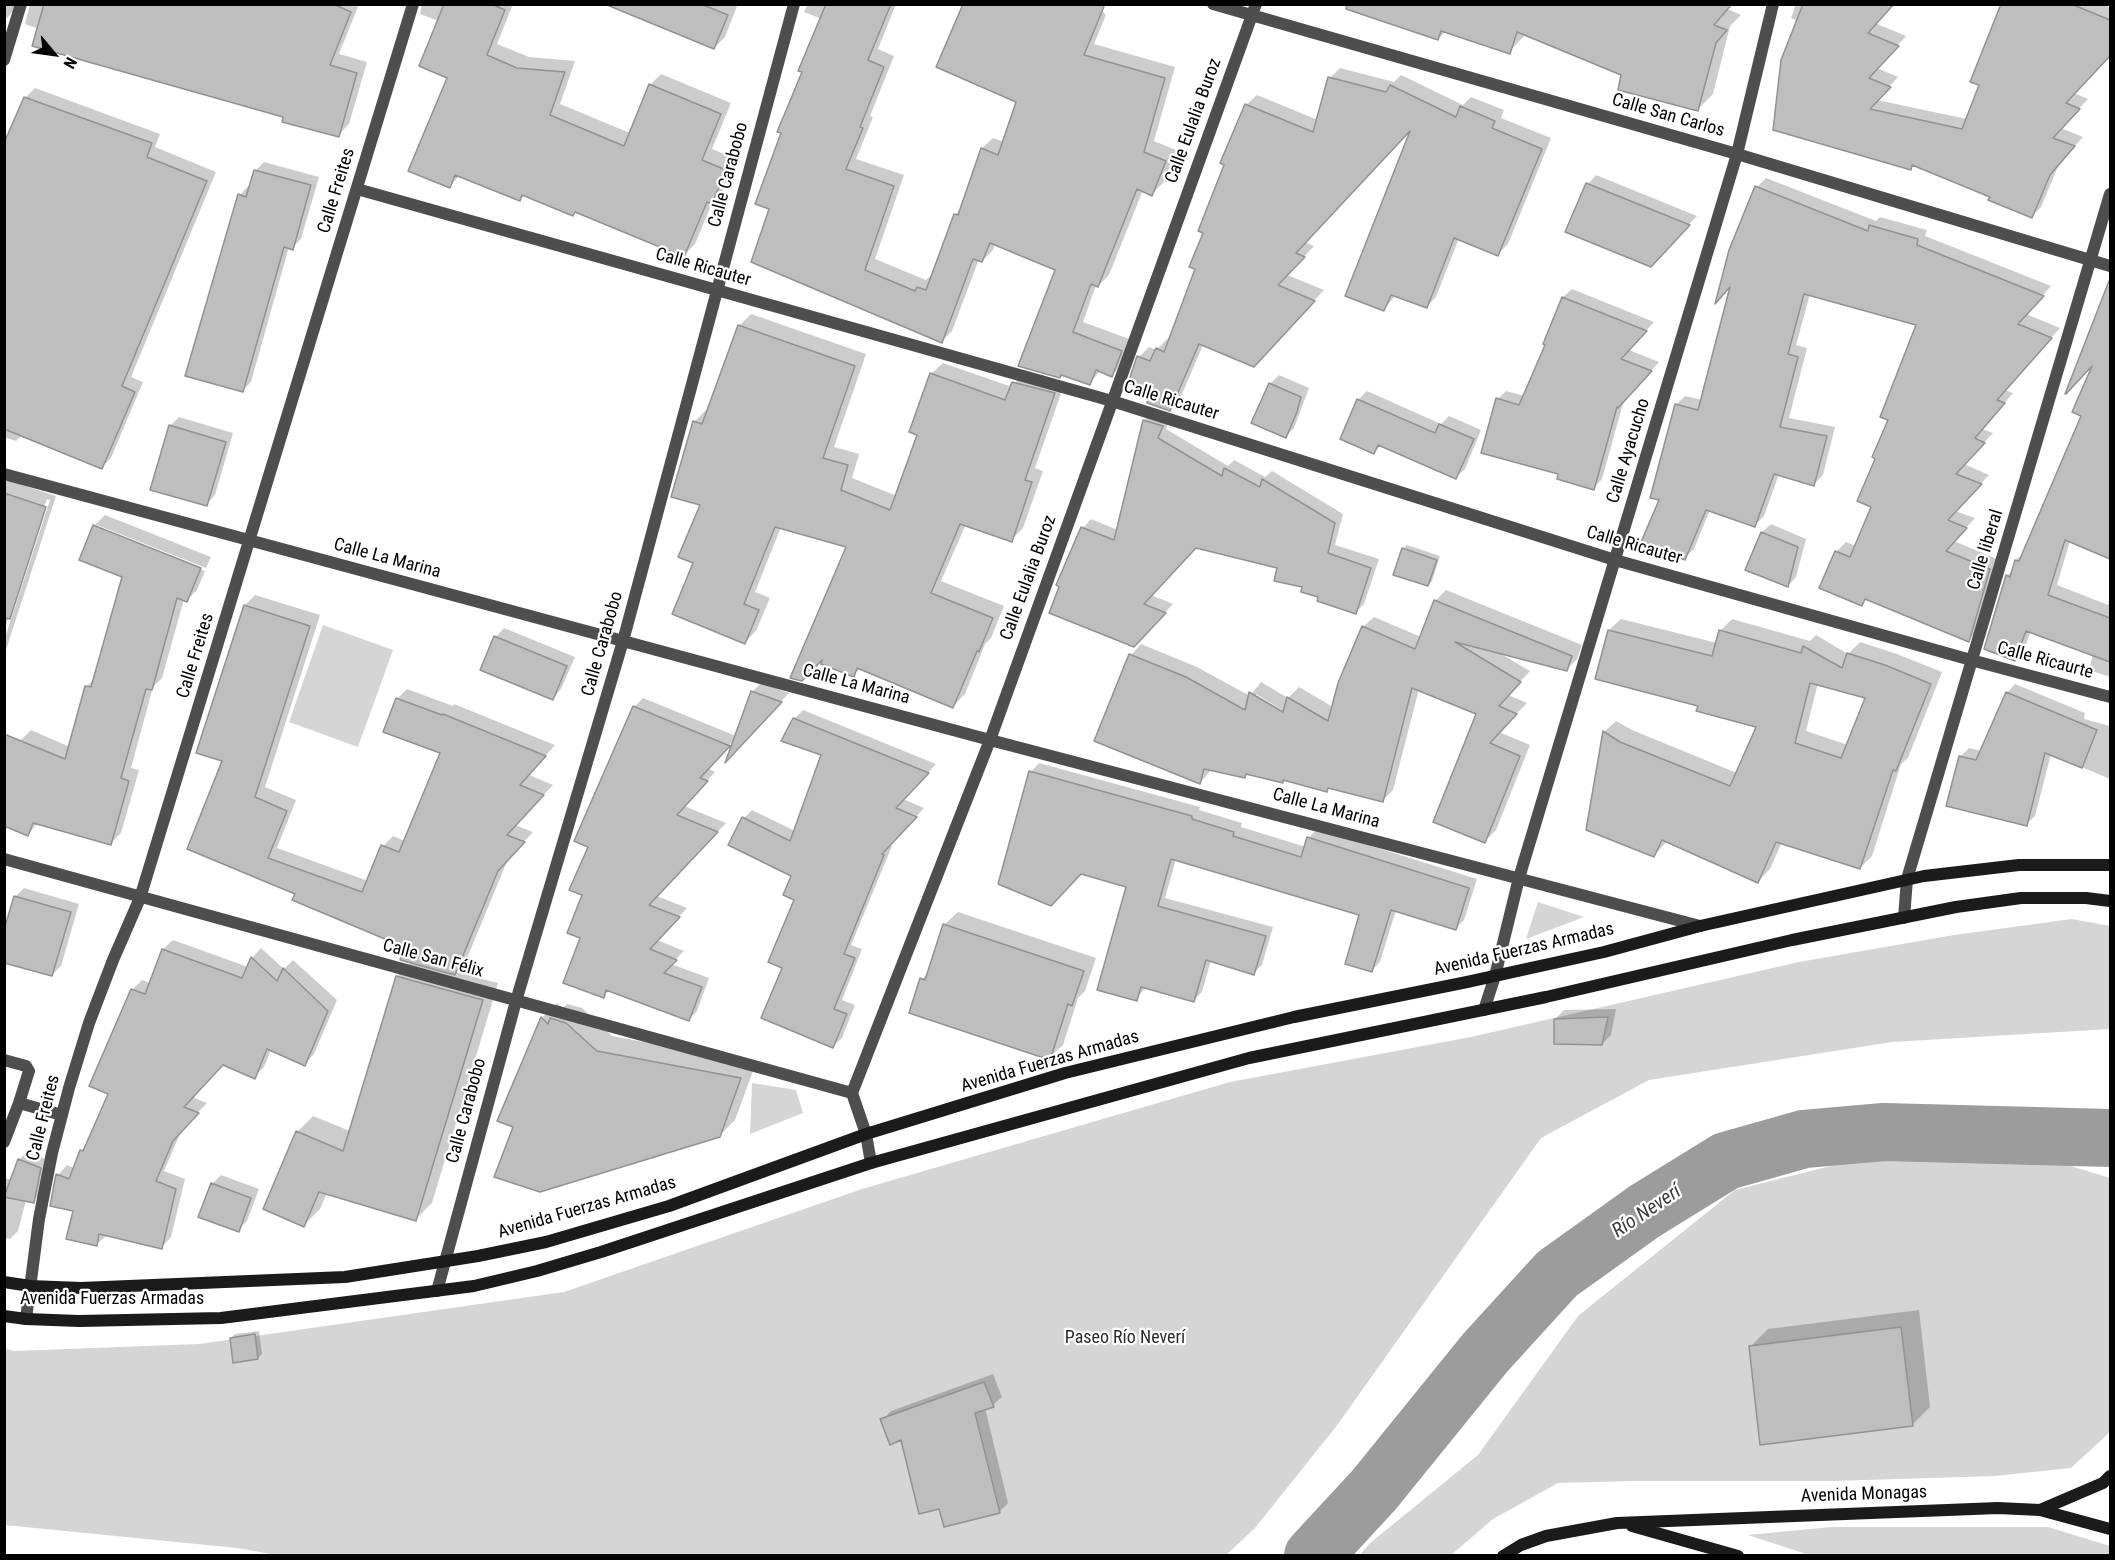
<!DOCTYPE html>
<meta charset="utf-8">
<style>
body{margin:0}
#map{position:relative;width:2115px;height:1560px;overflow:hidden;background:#fff;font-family:"Roboto Condensed",sans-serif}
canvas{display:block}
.frame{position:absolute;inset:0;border:6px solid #000;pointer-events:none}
.north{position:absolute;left:24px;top:24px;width:60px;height:60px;-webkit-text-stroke:4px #fff;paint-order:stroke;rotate:119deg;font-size:16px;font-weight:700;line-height:24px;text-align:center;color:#000}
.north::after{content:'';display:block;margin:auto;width:21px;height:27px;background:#000;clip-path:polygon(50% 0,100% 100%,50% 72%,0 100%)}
</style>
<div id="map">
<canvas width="2115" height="1560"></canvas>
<div class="frame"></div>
<div class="north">N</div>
</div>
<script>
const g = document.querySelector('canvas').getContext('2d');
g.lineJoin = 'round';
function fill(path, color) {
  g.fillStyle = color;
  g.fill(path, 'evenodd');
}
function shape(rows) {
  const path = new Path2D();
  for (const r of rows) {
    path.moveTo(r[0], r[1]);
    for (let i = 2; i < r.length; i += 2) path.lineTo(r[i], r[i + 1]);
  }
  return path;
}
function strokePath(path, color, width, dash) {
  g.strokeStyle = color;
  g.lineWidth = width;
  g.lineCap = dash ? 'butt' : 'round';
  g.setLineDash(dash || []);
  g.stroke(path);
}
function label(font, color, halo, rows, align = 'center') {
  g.font = font + ' "Roboto Condensed",sans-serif';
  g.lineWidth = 4.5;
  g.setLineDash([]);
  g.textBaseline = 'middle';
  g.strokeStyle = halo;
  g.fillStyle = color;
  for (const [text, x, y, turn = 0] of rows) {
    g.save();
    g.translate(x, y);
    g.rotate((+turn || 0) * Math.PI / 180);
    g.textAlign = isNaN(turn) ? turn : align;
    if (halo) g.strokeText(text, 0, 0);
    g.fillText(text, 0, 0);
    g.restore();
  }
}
const green = shape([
 [323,625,393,650,358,747,289,722],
 [1538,902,1584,917,1526,939],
 [2072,919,2110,926,2110,1029,1892,1042,1649,1080,1541,1138,1338,1424,1255,1528,1226,1555,282,1556,237,1548,5,1525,4,1348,14,1351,199,1344,564,1292,862,1189,1230,1082,1471,1037,1799,962,1954,935],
 [752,1083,796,1090,803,1113,750,1134],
 [1867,1157,2061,1163,2110,1178,2110,1432,2071,1468,1995,1476,1833,1481,1633,1481,1558,1483,1493,1519,1451,1555,1359,1556,1369,1544,1478,1455,1578,1316,1735,1190],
 [1831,1527,2048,1527,2110,1546,2110,1555,1809,1555,1748,1535]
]);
const shadow = shape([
 [4,4,19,4,7,18,4,17],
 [30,4,359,4,339,54,367,62,349,124,338,135,25,24],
 [422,4,513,4,497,44,529,57,575,61,560,104,630,133,650,85,661,74,731,103,712,149,736,159,723,191,713,201,695,244,684,255,576,211,524,195,520,200,460,175,449,187,449,77,439,21,420,14],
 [649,4,738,4,725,37,714,48,643,19],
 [808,4,896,4,878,49,894,56,870,116,873,117,856,159,904,175,875,259,926,280,929,277,932,278,956,214,961,209,982,148,993,138,1004,142,1095,4,1106,15,1094,44,1175,67,1154,141,1176,150,1163,183,1152,194,1143,190,1109,275,1098,286,1096,285,1083,322,1132,340,1123,364,1112,375,1101,370,1089,384,1063,373,1057,269,995,243,993,250,982,261,979,259,952,331,942,341,771,208,804,72,822,19,804,12],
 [1339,4,1732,4,1728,9,1741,15,1730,26,1713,94,1698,109,1623,74,1526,34,1509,52,1446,31,1438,39],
 [1796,4,1893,4,1875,23,1906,36,1877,68,1898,77,1877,100,1967,119,2012,4,2103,4,2110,8,2110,37,2089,61,2074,93,2088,99,2061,128,2083,137,2059,164,2041,207,2032,216,1992,196,1914,164,1910,168,1798,21,1791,18],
 [1340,68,1394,82,1401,75,1463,105,1471,97,1504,110,1501,118,1551,138,1508,244,1498,254,1459,238,1436,297,1426,307,1396,295,1384,309,1414,126,1304,242,1314,246,1287,275,1324,290,1264,355,1203,345,1180,399,1170,409,1151,392,1139,357,1149,347,1156,350,1167,339,1170,340,1197,268,1204,232,1246,105,1257,95,1318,120,1330,78],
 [35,88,160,134,155,147,216,172,131,377,143,382,111,458,102,467,22,435,16,441,4,437,4,147,25,98],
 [264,162,319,177,301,239,292,248,289,247,251,382,242,391,240,195,248,186,251,187,256,170],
 [1596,175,1697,216,1659,256,1588,184],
 [1766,178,1876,221,1880,217,1927,230,1925,236,2051,286,2026,314,2060,328,2005,390,2013,393,1982,429,1993,433,1964,464,1989,475,1955,511,1975,518,1954,541,1999,560,1978,631,1968,640,1867,598,1861,604,1821,587,1837,551,1846,542,1856,546,1873,506,1877,458,1918,324,1810,294,1796,345,1807,348,1789,418,1835,427,1823,475,1814,484,1779,474,1764,516,1755,525,1710,510,1694,549,1684,558,1661,499,1676,405,1685,396,1703,400,1757,187],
 [1572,289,1654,322,1629,350,1659,362,1624,400,1602,479,1594,488,1560,473,1498,399,1506,391,1525,396,1547,344,1563,297],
 [2110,298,2110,557,2070,541,2057,585,2108,605,2110,596,2110,677,2089,670,2093,654,2031,631,2024,649,2015,659,2007,576,2014,569,2016,560,2025,552,2083,415],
 [751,314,866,354,834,447,859,454,852,478,897,496,919,434,931,374,943,363,1012,387,1025,370,1065,382,1035,468,1043,471,1023,528,1011,540,966,524,941,581,1004,606,991,638,985,644,965,694,953,706,861,668,853,675,848,546,781,527,755,592,770,598,756,631,745,642,695,562,702,504,694,422,706,410,708,411,739,326],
 [1279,375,1309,388,1294,428,1285,437,1270,384],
 [1367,391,1441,424,1449,416,1481,430,1465,469,1456,477,1381,445,1374,452,1358,400],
 [1153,412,1171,417,1166,429,1228,466,1234,460,1265,477,1272,471,1343,514,1335,545,1379,559,1364,604,1356,612,1304,586,1279,567,1196,546,1151,595,1173,604,1142,636,1058,585,1083,528,1091,519,1118,530,1145,420],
 [179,417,233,433,215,495,207,504,170,426],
 [4,479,56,496,4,656,4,641,50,500,47,499,4,631],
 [105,515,211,557,206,568,97,525,97,529,205,571,197,590,187,600,184,599,162,678,153,687,131,768,139,770,121,833,111,843,38,823,28,834,20,741,31,730,70,747,87,686,95,678,124,576,94,526],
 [1771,524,1806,539,1796,577,1788,586,1762,532],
 [1407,545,1440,556,1432,581,1428,585,1403,549],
 [1446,590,1582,645,1577,659,1566,670,1501,654,1530,671,1508,695,1527,703,1499,732,1530,745,1496,830,1485,841,1478,714,1419,689,1393,790,1383,800,1330,787,1327,790,1284,779,1282,781,1248,773,1244,777,1212,769,1200,783,1131,655,1141,644,1197,667,1250,696,1261,682,1288,698,1299,687,1333,707,1363,627,1374,617,1421,637,1435,601],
 [1256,694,1290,715,1289,717,1256,698],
 [255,595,320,615,265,787,296,800,277,848,368,881,383,846,393,836,405,841,442,752,397,699,407,689,453,706,454,704,555,745,529,775,553,785,515,825,533,832,508,859,465,963,456,972,498,983,432,1203,415,1220,327,1193,320,1209,304,1225,297,1132,313,1116,350,1131,397,976,412,961,406,946,297,893,188,848,225,760,245,605],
 [1621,619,1717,643,1720,631,1732,619,1810,641,1816,635,1848,654,1860,642,1897,654,1942,672,1908,758,1901,764,1872,856,1860,868,1782,842,1770,869,1758,881,1667,841,1654,856,1604,732,1616,721,1632,730,1737,773,1758,726,1699,705,1609,630],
 [1818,683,1867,697,1848,745,1806,731],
 [504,628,575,657,561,689,553,698,496,637],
 [761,683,789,693,729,757,736,738,707,768,715,772,684,806,726,823,657,896,687,908,657,940,684,951,671,964,709,978,697,1011,689,1020,610,990,603,996,581,937,584,895,590,846,634,707,643,698,736,736,752,692],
 [2015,684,2085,713,2084,719,2110,726,2110,779,2051,754,2035,816,2026,824,1960,757,1969,748,1982,751,2007,693],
 [803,710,936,764,903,799,924,808,889,845,892,846,851,945,862,949,842,1000,855,1005,842,1038,833,1046,796,899,792,875,744,818,752,810,795,831,823,754,794,719],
 [1039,763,1200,807,1199,810,1242,823,1241,827,1306,847,1309,838,1317,829,1477,879,1464,920,1456,928,1396,910,1380,962,1371,971,1360,914,1176,859,1165,898,1273,927,1262,965,1253,973,1211,960,1202,992,1194,1000,1146,987,1136,999,1128,885,1031,772],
 [24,888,79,904,61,966,52,975,15,897],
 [958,912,1096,958,1085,991,1078,998,1063,1045,1049,1058,922,979,929,972,944,925],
 [173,940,248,967,252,958,261,948,284,969,293,960,337,1000,314,1054,304,1064,271,1050,264,1067,254,1077,223,1063,192,1097,207,1103,182,1129,164,1171,185,1179,171,1237,162,1247,107,1235,96,1245,74,1209,58,1175,67,1165,74,1168,81,1151,87,1145,110,1093,132,990,142,980,150,983,163,949],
 [557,1003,563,1008,567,1004,582,1008,612,1036,756,1063,735,1120,719,1136,515,1127,499,1120,542,1018],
 [1616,1009,1611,1035,1602,1044,1555,1019,1564,1010],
 [27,1152,48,1160,41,1193,33,1201,26,1200,18,1231,10,1239,4,1238,4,1178,12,1180,19,1160],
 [221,1175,259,1189,247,1221,238,1230,212,1184],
 [1919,1310,1930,1407,1912,1425,1750,1347,1768,1329],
 [259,1331,262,1354,258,1358,231,1338,235,1334],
 [993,1374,1002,1397,993,1405,985,1408,1008,1503,999,1512,940,1507,902,1438,882,1420,891,1411]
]);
const river = shape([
 [1313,1556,1374,1490,1485,1353,1557,1274,1645,1211,1726,1161,1804,1139,1884,1132,2110,1138]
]);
const building = shape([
 [44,4,333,4,351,12,330,65,357,73,339,137,282,122,283,117,32,46,44,4],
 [444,4,491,4,505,10,487,55,517,68,565,72,550,115,624,146,649,84,721,114,702,160,726,170,712,204,707,202,684,257,575,212,573,216,522,195,520,201,455,175,450,188,408,171,447,78,419,66,444,4],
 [701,4,728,15,714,49,607,5,701,4],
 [826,4,891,4,868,60,884,67,860,127,863,128,846,169,894,186,865,270,915,291,917,287,926,290,954,214,958,215,981,148,998,155,1016,102,936,67,963,4,1105,4,1084,55,1165,78,1144,152,1166,161,1152,196,1137,189,1098,287,1091,284,1073,332,1122,351,1112,377,1096,370,1090,385,1061,375,1060,378,1018,366,1055,270,990,243,982,262,973,259,942,343,751,262,769,209,755,204,781,133,777,132,802,72,798,71,826,4],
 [1347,4,1732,4,1714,25,1727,30,1716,43,1698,111,1618,90,1621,75,1517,32,1510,54,1441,31,1438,40,1346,9,1347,4],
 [1803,4,1894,4,1868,33,1899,46,1869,78,1891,87,1870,109,1962,129,1979,85,1970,82,2001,4,2071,4,2110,20,2110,56,2066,103,2080,109,2053,138,2075,146,2050,175,2032,218,1988,200,1990,197,1912,165,1911,170,1773,130,1781,60,1803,4],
 [1328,77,1386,92,1390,85,1456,117,1460,106,1495,121,1492,128,1542,149,1498,256,1454,238,1427,308,1391,295,1384,311,1345,296,1410,131,1296,253,1305,257,1278,285,1315,301,1254,367,1199,344,1170,411,1147,403,1150,393,1128,383,1137,356,1150,361,1156,348,1164,352,1195,269,1189,267,1203,233,1198,231,1224,165,1220,163,1245,104,1313,132,1328,77],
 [24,97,152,143,147,157,207,181,122,386,135,392,102,469,4,429,4,143,24,97],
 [254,170,311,185,293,250,284,247,243,392,185,376,238,194,246,197,254,170],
 [1586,183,1690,225,1651,267,1565,232,1586,183],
 [1755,186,1868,231,1869,225,1918,239,1917,245,2044,296,2018,324,2052,338,1997,400,2005,403,1975,438,1985,443,1956,474,1982,484,1948,520,1967,528,1946,551,1990,569,1969,642,1865,599,1862,606,1819,588,1835,551,1850,557,1871,507,1857,501,1875,459,1872,457,1888,420,1880,417,1916,325,1804,294,1788,354,1798,357,1780,427,1827,436,1814,486,1774,474,1755,527,1706,510,1685,560,1641,542,1659,500,1650,498,1675,404,1698,410,1730,287,1715,304,1729,250,1755,186],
 [2109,281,2110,282,2110,559,2065,540,2048,595,2110,618,2110,662,2026,631,2015,661,1984,649,2006,575,2010,577,2015,560,2019,561,2081,416,2072,412,2092,366,2066,394,2065,394,2109,281],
 [1562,297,1647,331,1621,359,1652,371,1618,408,1617,407,1594,490,1557,479,1558,474,1481,453,1496,398,1519,405,1545,345,1543,344,1562,297],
 [738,325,855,366,823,458,848,465,841,490,890,510,917,435,909,432,930,373,1005,400,1012,382,1055,393,1025,480,1032,482,1012,542,960,524,931,593,993,618,979,652,977,651,953,708,857,668,854,677,821,664,822,660,802,681,790,678,846,547,775,527,744,604,759,610,745,644,672,614,693,563,678,557,700,505,671,497,693,421,702,424,738,325],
 [1269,383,1301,397,1297,412,1286,438,1251,423,1269,383],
 [1357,399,1435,433,1439,424,1474,439,1456,479,1378,445,1374,454,1340,439,1357,399],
 [1143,420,1163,426,1158,438,1222,476,1224,468,1260,487,1262,479,1335,523,1328,553,1371,568,1356,614,1317,601,1318,597,1301,592,1302,587,1274,581,1277,568,1196,548,1144,604,1166,613,1134,647,1049,613,1059,587,1056,585,1081,527,1114,540,1143,420],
 [169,425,226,442,207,506,150,490,169,425],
 [4,493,46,507,10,619,4,618,4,493],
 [93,525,201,568,187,602,177,598,152,690,146,689,121,778,129,781,111,845,33,823,28,836,4,826,4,734,65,759,85,686,91,687,122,577,79,560,93,525],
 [1761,532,1798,547,1788,587,1745,570,1761,532],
 [1402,548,1437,560,1428,586,1393,575,1402,548],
 [1434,600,1572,656,1567,671,1455,642,1521,682,1499,706,1517,714,1490,743,1520,756,1485,843,1433,822,1476,714,1412,688,1383,802,1328,788,1327,792,1283,780,1283,783,1246,774,1245,778,1204,769,1200,784,1094,741,1129,654,1186,677,1245,710,1249,692,1283,712,1287,697,1328,721,1338,683,1362,626,1415,649,1434,600],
 [244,605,310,626,255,797,287,811,268,858,362,892,381,845,399,852,440,753,383,732,396,698,442,715,443,714,546,756,520,785,544,795,507,835,525,842,498,871,455,975,400,960,404,947,292,900,295,894,187,849,222,761,196,753,244,605],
 [1608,630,1712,656,1719,630,1801,653,1803,646,1842,668,1847,653,1885,665,1931,684,1896,771,1893,770,1860,869,1776,842,1758,883,1662,840,1654,857,1586,830,1603,731,1620,742,1730,786,1756,727,1696,711,1698,706,1595,679,1608,630],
 [1810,683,1865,698,1841,758,1795,743,1810,683],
 [494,636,567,666,553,700,480,670,494,636],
 [751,691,782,702,725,763,751,691],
 [2006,692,2097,730,2082,768,2045,753,2027,826,1946,806,1959,756,1976,760,2006,692],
 [633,706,730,746,700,778,708,781,677,815,718,832,649,905,680,917,650,949,677,960,664,973,702,987,689,1021,606,990,604,998,563,983,580,938,567,933,582,895,569,890,588,847,574,841,633,706],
 [793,718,929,773,896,808,917,817,882,854,884,855,844,954,855,958,834,1009,847,1014,833,1048,761,1018,782,968,768,962,794,900,783,895,791,876,728,845,742,817,790,841,821,755,781,741,793,718],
 [1029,771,1192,816,1192,819,1234,832,1233,836,1301,857,1307,837,1469,888,1456,930,1391,910,1372,972,1345,964,1359,915,1171,859,1158,906,1266,936,1254,975,1206,960,1194,1002,1141,987,1137,1001,1097,990,1126,887,1081,874,1051,906,998,884,1029,771],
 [14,896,71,912,52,976,4,963,4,930,14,896],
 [943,924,1084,971,1072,1006,1068,1004,1050,1060,909,1013,920,978,925,980,943,924],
 [162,949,242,978,251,957,277,981,283,968,328,1011,305,1066,267,1049,255,1079,223,1065,184,1107,199,1113,173,1141,156,1181,176,1189,162,1249,99,1234,97,1246,66,1239,73,1211,50,1206,56,1174,69,1179,80,1150,83,1151,108,1094,89,1086,131,989,145,994,162,949],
 [396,976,483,1000,416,1221,319,1192,304,1227,263,1209,296,1131,343,1151,396,976],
 [541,1017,548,1024,550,1018,566,1023,597,1051,741,1078,720,1137,540,1192,494,1177,513,1127,497,1121,541,1017],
 [1608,1017,1602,1045,1554,1044,1554,1019,1608,1017],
 [18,1159,41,1168,34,1203,4,1197,18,1159],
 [211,1183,251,1198,239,1232,198,1217,211,1183],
 [1901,1327,1913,1426,1760,1445,1749,1346,1901,1327],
 [255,1334,258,1359,233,1363,230,1338,255,1334],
 [984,1382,994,1407,975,1413,1000,1513,944,1527,939,1509,919,1514,901,1440,890,1445,880,1419,984,1382]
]);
const lane = shape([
 [1971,660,2110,697],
 [4,1060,26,1066,29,1071,19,1103,62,1115],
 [4,1142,19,1103]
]);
const street = shape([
 [1213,4,1737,154,2110,266],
 [4,60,21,4],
 [357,189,1112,401,1615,560,1971,660],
 [4,474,990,740,1700,926],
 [4,859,852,1093],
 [1904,918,1907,879,2110,194],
 [1484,1010,1495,976,1519,878,1737,154,1773,4],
 [871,1163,866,1134,852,1093,990,740,1256,4],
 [437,1291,516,1001,623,641,794,4],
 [26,1319,39,1219,52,1153,69,1088,89,1023,113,960,140,898,413,4]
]);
const secondary = shape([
 [4,1282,30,1286,81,1288,345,1277,478,1256,546,1242,669,1206,866,1134,1065,1073,1294,1017,1467,982,1604,952,1700,926,1924,876,2019,865,2110,865],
 [4,1316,26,1319,79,1321,221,1318,474,1286,537,1271,601,1252,871,1163,1249,1058,1546,997,1792,940,1956,907,2021,898,2086,898,2110,901],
 [2040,1510,2103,1483,2110,1476],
 [1632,1526,1738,1556],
 [1503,1556,1521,1545,1546,1536,1617,1523,1998,1508,2040,1510,2110,1529]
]);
const streetNames = [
 ["Calle San Carlos",1668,116,16],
 ["Calle Eulalia Buroz",1194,121,-70],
 ["Calle Carabobo",729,175,-75],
 ["Calle Freites",337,191,-73],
 ["Calle Ricauter",703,268,16],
 ["Calle Ricauter",1171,401,17],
 ["Calle Ayacucho",1629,451,-73],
 ["Calle Ricauter",1634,546,16],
 ["Calle liberal",1986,550,-73],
 ["Calle La Marina",387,559,15],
 ["Calle Eulalia Buroz",1029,578,-70],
 ["Calle Carabobo",603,644,-74],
 ["Calle Freites",196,656,-73],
 ["Calle Ricaurte",2045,661,15],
 ["Calle La Marina",856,685,15],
 ["Calle La Marina",1326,809,15],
 ["Avenida Fuerzas Armadas",1524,950,-13],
 ["Calle San Félix",433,959,15],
 ["Avenida Fuerzas Armadas",1050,1062,-16],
 ["Calle Carabobo",467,1111,-75],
 ["Calle Freites",44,1118,-76],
 ["Avenida Fuerzas Armadas",587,1208,-16],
 ["Avenida Fuerzas Armadas",112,1299],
 ["Avenida Monagas",1864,1495,-2]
];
const parkNames = [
 ["Paseo Río Neverí",1125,1338]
];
const waterNames = [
 ["Río Neverí",1647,1212,-34]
];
fill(green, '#d5d5d5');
fill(shadow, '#0003');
strokePath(river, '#9c9c9c', 58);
fill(building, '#bebebe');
strokePath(building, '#929292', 1.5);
strokePath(lane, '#4e4e4e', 12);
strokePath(street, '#4e4e4e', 12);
strokePath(secondary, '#1b1b1b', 12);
label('18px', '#000', '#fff', streetNames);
label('18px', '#2c2c2c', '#fff', parkNames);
label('italic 20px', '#3d3d3d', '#fff', waterNames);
</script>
